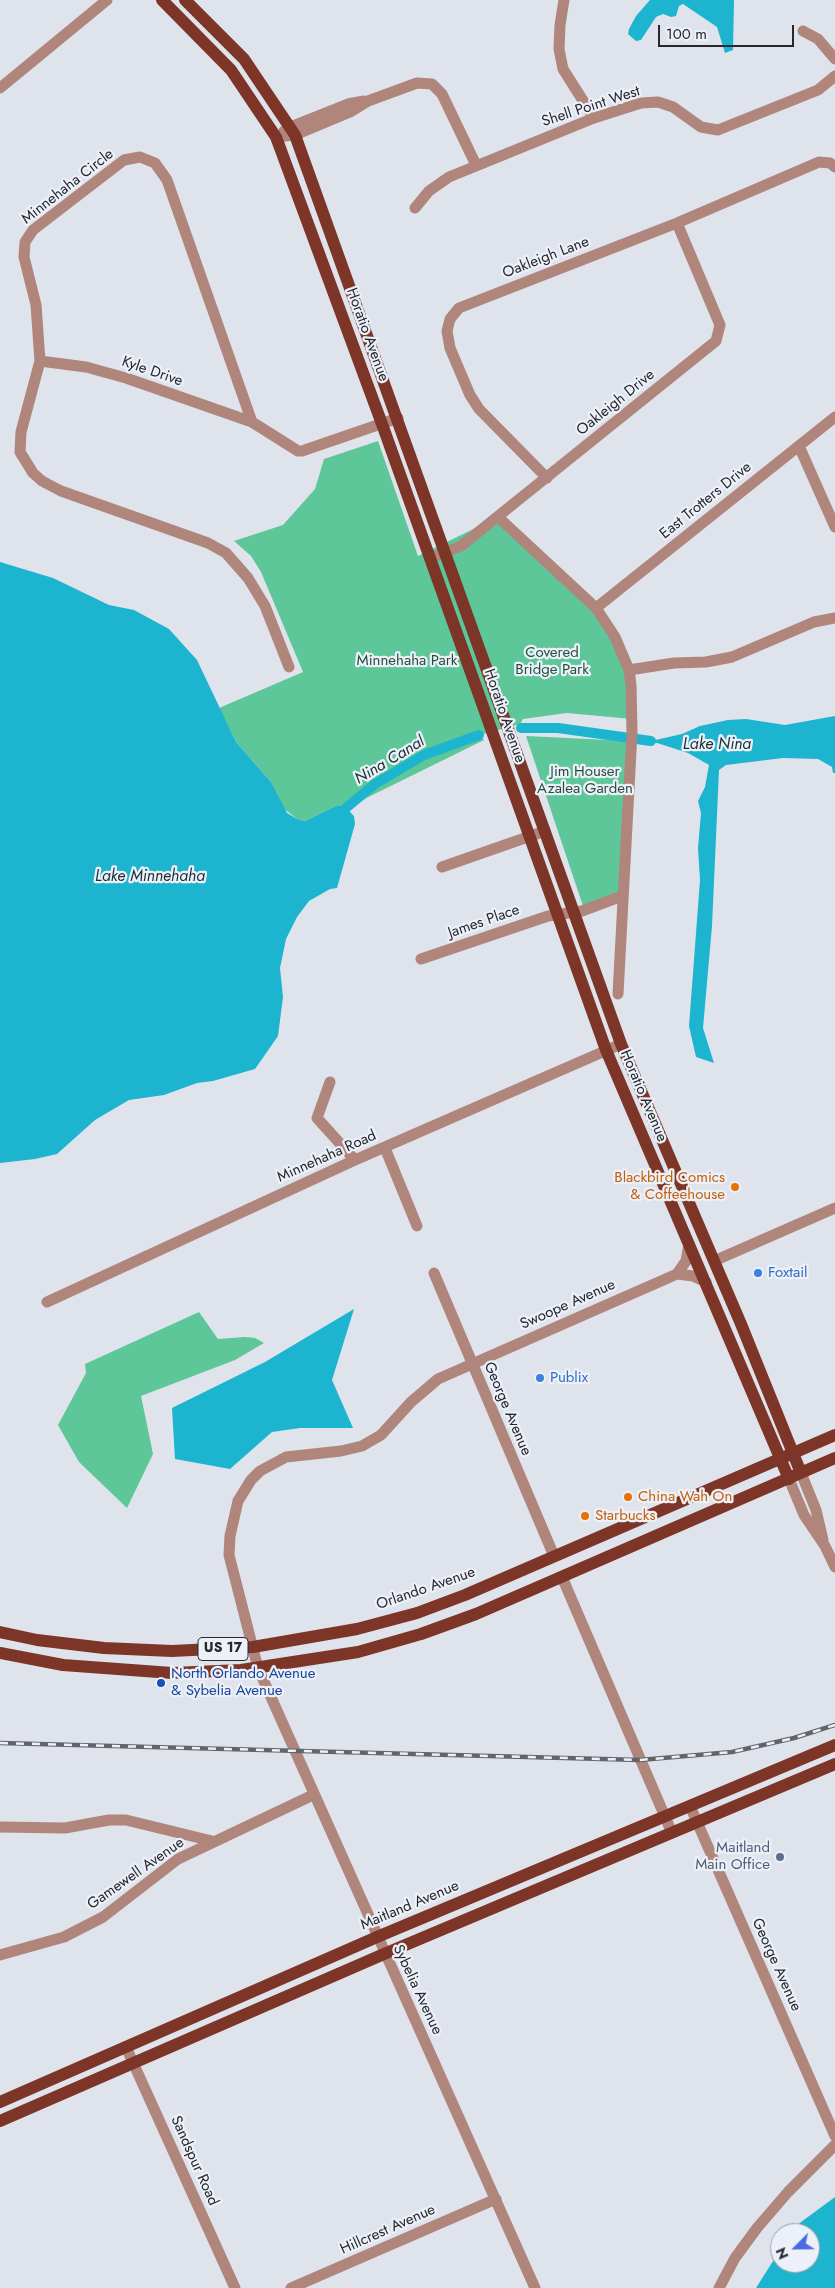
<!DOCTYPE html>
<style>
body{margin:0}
#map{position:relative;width:835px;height:2288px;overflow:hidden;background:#dfe3eb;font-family:Jost,sans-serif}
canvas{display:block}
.north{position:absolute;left:770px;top:2223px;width:50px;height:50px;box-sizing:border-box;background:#ecf0f9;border:1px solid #9da0a7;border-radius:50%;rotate:247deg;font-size:14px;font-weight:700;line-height:20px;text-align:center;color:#27282c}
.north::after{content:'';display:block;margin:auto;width:18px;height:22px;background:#4c6bdf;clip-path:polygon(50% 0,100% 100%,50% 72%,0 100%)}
.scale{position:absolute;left:658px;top:25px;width:136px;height:22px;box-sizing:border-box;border:2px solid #27282c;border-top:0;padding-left:6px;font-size:15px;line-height:18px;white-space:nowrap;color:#27282c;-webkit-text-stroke:4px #ecf0f9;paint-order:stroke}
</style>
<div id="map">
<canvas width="835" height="2288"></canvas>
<div class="north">N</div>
<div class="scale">100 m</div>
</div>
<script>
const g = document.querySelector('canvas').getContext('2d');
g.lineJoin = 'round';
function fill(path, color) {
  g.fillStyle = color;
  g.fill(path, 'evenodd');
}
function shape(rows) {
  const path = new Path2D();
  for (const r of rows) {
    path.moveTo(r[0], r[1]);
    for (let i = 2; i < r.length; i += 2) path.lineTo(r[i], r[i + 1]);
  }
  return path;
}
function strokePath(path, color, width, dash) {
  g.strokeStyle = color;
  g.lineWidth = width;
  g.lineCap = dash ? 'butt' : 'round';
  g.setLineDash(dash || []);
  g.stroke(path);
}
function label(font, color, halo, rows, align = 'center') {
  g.font = font + ' Jost,sans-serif';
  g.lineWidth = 4.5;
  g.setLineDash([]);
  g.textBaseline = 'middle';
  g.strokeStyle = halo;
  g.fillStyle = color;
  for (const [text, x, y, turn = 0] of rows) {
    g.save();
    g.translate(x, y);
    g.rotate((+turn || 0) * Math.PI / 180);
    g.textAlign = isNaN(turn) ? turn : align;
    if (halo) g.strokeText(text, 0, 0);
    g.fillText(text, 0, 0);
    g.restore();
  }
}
const green = shape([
 [378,441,418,556,498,517,588,599,625,657,632,719,567,713,523,719,520,724,480,735,484,740,346,808,338,805,305,821,297,819,283,808,271,782,236,742,219,708,303,672,261,572,251,556,234,541,283,525,315,489,324,459],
 [526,736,629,741,619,892,583,906],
 [199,1312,218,1339,245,1337,255,1338,264,1343,235,1360,141,1396,153,1454,127,1508,79,1462,58,1425,86,1373,85,1364]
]);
const water = shape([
 [650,0,734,0,733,50,725,53,717,27,683,4,679,6,676,16,671,17,663,14,656,17,641,40,636,41,628,34,629,29,636,16],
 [0,562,53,578,109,605,134,610,169,629,197,660,236,742,271,782,287,813,297,819,305,821,338,805,346,808,354,816,355,824,337,888,330,889,309,901,297,917,286,939,280,968,283,997,278,1036,255,1069,213,1081,197,1083,164,1095,129,1100,95,1120,57,1154,35,1159,0,1163],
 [835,716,835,773,833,773,832,767,818,759,783,758,726,765,719,770,712,926,703,1028,714,1063,696,1057,689,1026,700,880,698,848,701,813,698,801,705,787,709,765,688,753,651,741,682,734,700,726,728,720,746,719,785,725],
 [354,1309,332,1380,353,1428,300,1428,272,1432,230,1469,175,1459,172,1408,265,1362],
 [835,2197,835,2288,756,2288,780,2250,780,2263,810,2263,810,2233,791,2233,797,2225]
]);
const canal = shape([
 [521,728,558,728,651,741],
 [346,808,375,784,424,755,479,735]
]);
const minor = shape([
 [564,0,560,25,559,49,563,69,594,118],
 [803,31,818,39,835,59],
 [0,88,107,0],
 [284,131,290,127,348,104,364,101],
 [276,137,295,135,350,112,368,101,417,83,432,84,442,94,476,165],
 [415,208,429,191,449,177,594,118,641,103,658,102,673,107,701,127,718,130,818,90,835,76],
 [40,361,86,367,126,378,252,422,298,451,302,451,398,418],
 [252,422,167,180,155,163,140,157,124,160,33,230,25,242,24,257,36,305,40,361,21,432,20,452,33,473,42,481,61,491,208,543,226,553,248,578,265,606,289,667],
 [799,446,835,527],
 [547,478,479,409,470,395,450,348,447,331,450,319,459,308,677,223,819,162,830,163,835,167],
 [498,517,596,608,615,637,629,670,631,685,632,732,618,994],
 [431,558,461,546,716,341,720,325,677,223],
 [596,608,835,417],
 [629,670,674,663,706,662,732,657,814,622,835,618],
 [442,867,545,831],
 [421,959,548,916,582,911,622,896],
 [330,1082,317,1118,355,1160],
 [385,1148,417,1226],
 [714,1261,835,1208],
 [434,1273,554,1556],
 [677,1274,693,1276,706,1282],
 [47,1302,355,1160,621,1044],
 [801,1473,816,1510,823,1540],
 [789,1479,804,1515,825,1546,835,1567],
 [562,1577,672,1833],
 [690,1806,835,2136],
 [0,1827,65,1828,109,1820,126,1820,212,1841],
 [0,1955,64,1937,103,1917,178,1859,313,1795],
 [126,2047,235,2288],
 [291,2288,496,2199],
 [535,2288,258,1668,229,1555,230,1536,238,1501,251,1480,260,1471,286,1457,341,1451,362,1446,381,1435,411,1402,438,1379,677,1274,686,1261,689,1244],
 [719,2288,735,2258,757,2228,788,2192,835,2145]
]);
const major = shape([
 [162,0,231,70,276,137,382,424,606,1050,789,1479],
 [185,0,244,59,295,135,621,1044,741,1324,801,1473],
 [0,1632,37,1640,104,1648,172,1651,253,1647,357,1629,417,1613,465,1595,835,1435],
 [0,1653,63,1665,172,1673,241,1670,358,1652,421,1634,476,1614,835,1458],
 [0,2102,377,1937,835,1745],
 [0,2121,384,1954,835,1764]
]);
const rail = shape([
 [0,1743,640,1760,732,1752,794,1738,835,1725]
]);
const markers = [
 [735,1187,5,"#e8710a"],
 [758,1273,5,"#3f7fe0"],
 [540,1378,5,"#3f7fe0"],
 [628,1497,5,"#e8710a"],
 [585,1516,5,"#e8710a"],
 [161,1683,5,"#1a4fb4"],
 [780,1857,5,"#5c6f8a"]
];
const shields = [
 [223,1649,50]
];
const shieldNames = [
 ["US 17",223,1649]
];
const streetNames = [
 ["Shell Point West",591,107,-18],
 ["Minnehaha Circle",68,187,-38],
 ["Oakleigh Lane",546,258,-21],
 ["Horatio Avenue",367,335,70],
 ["Kyle Drive",152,372,19],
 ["Oakleigh Drive",616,403,-39],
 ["East Trotters Drive",706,501,-39],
 ["Horatio Avenue",504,716,71],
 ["James Place",484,922,-19],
 ["Horatio Avenue",643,1096,67],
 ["Minnehaha Road",327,1157,-24],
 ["Swoope Avenue",568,1305,-24],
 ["George Avenue",507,1409,67],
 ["Orlando Avenue",426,1589,-19],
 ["Gamewell Avenue",136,1874,-35],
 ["Maitland Avenue",410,1906,-23],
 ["George Avenue",776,1965,66],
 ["Sybelia Avenue",417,1990,65],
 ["Sandspur Road",194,2161,66],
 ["Hillcrest Avenue",388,2230,-24]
];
const parkNames = [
 ["Covered",552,653],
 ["Bridge Park",552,670],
 ["Minnehaha Park",407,661],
 ["Jim Houser",585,772],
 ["Azalea Garden",585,789]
];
const foodNames = [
 ["Blackbird Comics",725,1178,"right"],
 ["& Coffeehouse",725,1195,"right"],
 ["China Wah On",638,1497],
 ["Starbucks",595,1516]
];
const shopNames = [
 ["Foxtail",768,1273],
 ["Publix",550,1378]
];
const transitNames = [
 ["North Orlando Avenue",171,1674],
 ["& Sybelia Avenue",171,1691]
];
const serviceNames = [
 ["Maitland",770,1848],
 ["Main Office",770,1865]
];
const waterNames = [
 ["Lake Nina",717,745],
 ["Nina Canal",390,761,-31],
 ["Lake Minnehaha",150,877]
];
fill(green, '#5dc799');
fill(water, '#1db4d0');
strokePath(canal, '#1db4d0', 10);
strokePath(minor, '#af857c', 11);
strokePath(major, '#7d3527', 12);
strokePath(rail, '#626469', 4.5);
strokePath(rail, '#ecf0f9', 2.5, [8]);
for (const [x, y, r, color] of markers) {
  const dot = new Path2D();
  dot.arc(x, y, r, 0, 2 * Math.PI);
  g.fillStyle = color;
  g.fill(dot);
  strokePath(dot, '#ecf0f9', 2);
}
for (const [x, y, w] of shields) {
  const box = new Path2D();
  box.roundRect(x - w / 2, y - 11.5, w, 23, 4);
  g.fillStyle = '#ecf0f9';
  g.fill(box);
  strokePath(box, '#27282c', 1);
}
label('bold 14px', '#27282c', null, shieldNames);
label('15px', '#27282c', '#ecf0f9', streetNames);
label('15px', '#23503d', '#ecf0f9', parkNames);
label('15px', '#c56008', '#ecf0f9', foodNames, 'left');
label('15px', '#366cbe', '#ecf0f9', shopNames, 'left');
label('15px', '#164399', '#ecf0f9', transitNames, 'left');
label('15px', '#4e5e75', '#ecf0f9', serviceNames, 'right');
label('italic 16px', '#193035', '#ecf0f9', waterNames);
</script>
